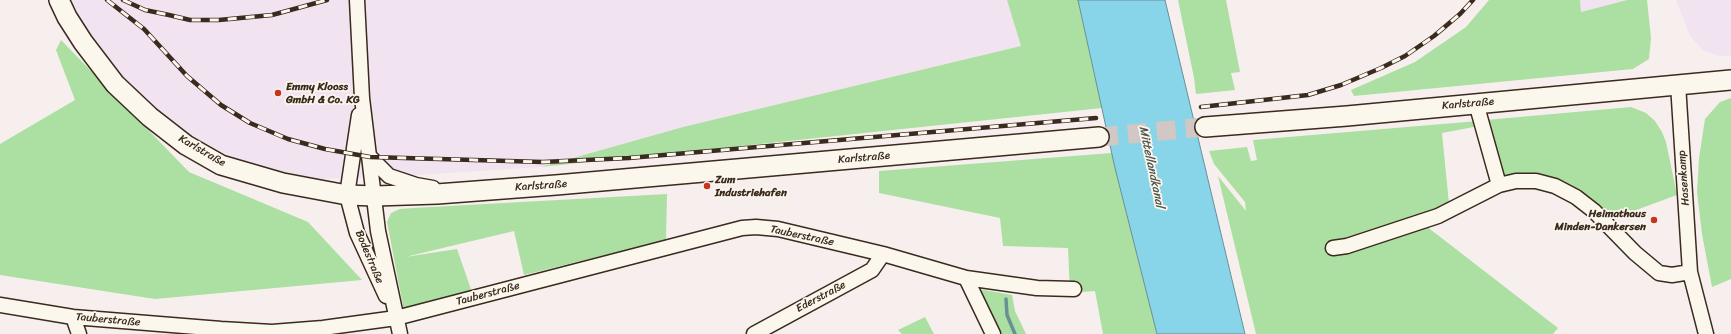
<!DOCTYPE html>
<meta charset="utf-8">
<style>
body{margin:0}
canvas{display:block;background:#f7eeee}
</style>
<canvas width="1731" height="334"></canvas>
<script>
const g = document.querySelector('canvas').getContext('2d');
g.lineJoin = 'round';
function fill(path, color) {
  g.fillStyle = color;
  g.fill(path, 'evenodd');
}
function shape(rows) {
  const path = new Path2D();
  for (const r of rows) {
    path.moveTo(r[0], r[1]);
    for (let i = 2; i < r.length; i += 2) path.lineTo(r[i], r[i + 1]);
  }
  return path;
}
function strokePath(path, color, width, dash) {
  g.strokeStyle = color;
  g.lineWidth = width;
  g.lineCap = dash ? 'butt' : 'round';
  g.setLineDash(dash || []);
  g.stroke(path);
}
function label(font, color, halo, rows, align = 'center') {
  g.font = font + ' Sriracha,sans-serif';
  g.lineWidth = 3.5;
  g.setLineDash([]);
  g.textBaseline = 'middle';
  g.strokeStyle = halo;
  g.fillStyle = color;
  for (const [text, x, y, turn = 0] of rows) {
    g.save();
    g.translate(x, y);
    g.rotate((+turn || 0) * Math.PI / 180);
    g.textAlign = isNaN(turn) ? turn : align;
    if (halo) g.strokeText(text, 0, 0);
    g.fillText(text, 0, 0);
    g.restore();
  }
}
const built = shape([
 [60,0,1007,0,1021,46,683,127,541,167,368,178,291,179,220,162,168,129,88,48],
 [1580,0,1627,0,1581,12],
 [1676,0,1731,0,1731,56,1720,56,1703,50,1690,36]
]);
const green = shape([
 [1007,0,1078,0,1102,108,541,167,683,127,1021,46],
 [1178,0,1226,0,1240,72,1231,73,1235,90,1196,94,1194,78],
 [1489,0,1580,0,1581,12,1627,0,1647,0,1651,38,1649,59,1633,69,1354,96,1351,90,1415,62,1466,27],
 [61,40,189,172,308,222,362,280,155,299,0,275,0,144,75,100,56,50],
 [1731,98,1731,279,1712,287,1702,234,1697,192,1699,158,1705,119,1720,102],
 [1631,107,1646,113,1655,121,1662,132,1666,142,1677,195,1609,220,1580,195,1504,180,1486,120],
 [1478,121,1479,126,1442,133,1450,214,1426,226,1558,328,1553,334,1256,334,1218,176,1246,211,1245,202,1214,164,1209,151,1247,147,1251,161,1257,160,1253,140],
 [1112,153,1157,334,1103,334,1095,291,1070,293,1068,248,1003,246,1000,218,879,193,879,171],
 [667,194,666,240,524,275,514,231,405,257,457,249,474,298,405,316,387,222,391,213,400,209,413,208],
 [973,288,1012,295,1015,311,1026,334,996,334],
 [925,317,934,334,902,334,898,330]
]);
const water = shape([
 [1078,0,1165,0,1245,334,1157,334,1115,168,1078,0]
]);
const stream = shape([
 [1006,299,1007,315,1015,334]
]);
const secondaryTunnel = shape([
 [1099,137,1205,127]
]);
const street = shape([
 [357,0,362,98,378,231,400,334],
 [1678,84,1690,272,1706,334],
 [1476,103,1499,185],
 [359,115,347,195,357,233,386,296],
 [370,157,389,176,416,185,433,188],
 [1333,248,1347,246,1438,216,1499,185,1516,181,1536,181,1555,186,1576,197,1594,211,1635,253,1659,273,1672,275,1690,272],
 [966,278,993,334],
 [0,305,73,317,221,329,272,332,323,328,396,318,742,228,756,227,778,229,883,254,966,278,1037,288,1074,289],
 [73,317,79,334],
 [754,334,872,270,883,254]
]);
const secondary = shape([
 [59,0,67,17,83,42,115,84,150,117,186,145,221,165,283,183,347,195,375,196,437,194,556,185,1099,137],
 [1205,127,1347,116,1731,80]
]);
const rail = shape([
 [107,0,144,29,187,76,221,105,250,123,288,139,325,149,370,157,543,162,629,158,1096,118],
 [123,0,145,10,169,15,190,20,219,20,272,15,327,0],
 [1201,107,1308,95,1341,85,1381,68,1405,56,1434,36,1460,14,1473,0]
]);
const markers = [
 [278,93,4,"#c8321e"],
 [707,186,4,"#c8321e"],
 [1654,220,4,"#c8321e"]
];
const poiNames = [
 ["Emmy Klooss",286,87],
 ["GmbH & Co. KG",286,100],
 ["Zum",715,180],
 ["Industriehafen",715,193],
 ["Heimathaus",1646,214,"right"],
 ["Minden-Dankersen",1646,227,"right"]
];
const streetNames = [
 ["Karlstraße",1468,104,-5],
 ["Karlstraße",202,151,30],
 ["Karlstraße",864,158,-5],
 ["Hasenkamp",1684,178,-94],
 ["Karlstraße",541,186,-4],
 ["Tauberstraße",802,236,12],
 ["Bodestraße",369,257,67],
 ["Tauberstraße",488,294,-15],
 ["Ederstraße",821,297,-28],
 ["Tauberstraße",108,320,5]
];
const waterNames = [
 ["Mittellandkanal",1151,167,78]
];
fill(built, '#f2e3f1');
fill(green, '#abe0a2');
fill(water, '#88d4e8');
strokePath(water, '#699097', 1);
strokePath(stream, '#699097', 3.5);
strokePath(secondaryTunnel, '#d1c7c4', 19, [19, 10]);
strokePath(street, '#3b2a1e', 17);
strokePath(secondary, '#3b2a1e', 22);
strokePath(street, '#fbf7ec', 14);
strokePath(secondary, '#fbf7ec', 19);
strokePath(rail, '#3b2a1e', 4.5);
strokePath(rail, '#fbf7ec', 3, [9]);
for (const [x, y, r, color] of markers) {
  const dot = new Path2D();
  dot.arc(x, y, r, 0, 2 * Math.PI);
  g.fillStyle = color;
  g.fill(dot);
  strokePath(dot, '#fbf7ec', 1.5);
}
label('bold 11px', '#3b2a1e', '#fbf7ec', poiNames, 'left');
label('11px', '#3b2a1e', '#fbf7ec', streetNames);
label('italic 12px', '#4e5450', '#fbf7ec', waterNames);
</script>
